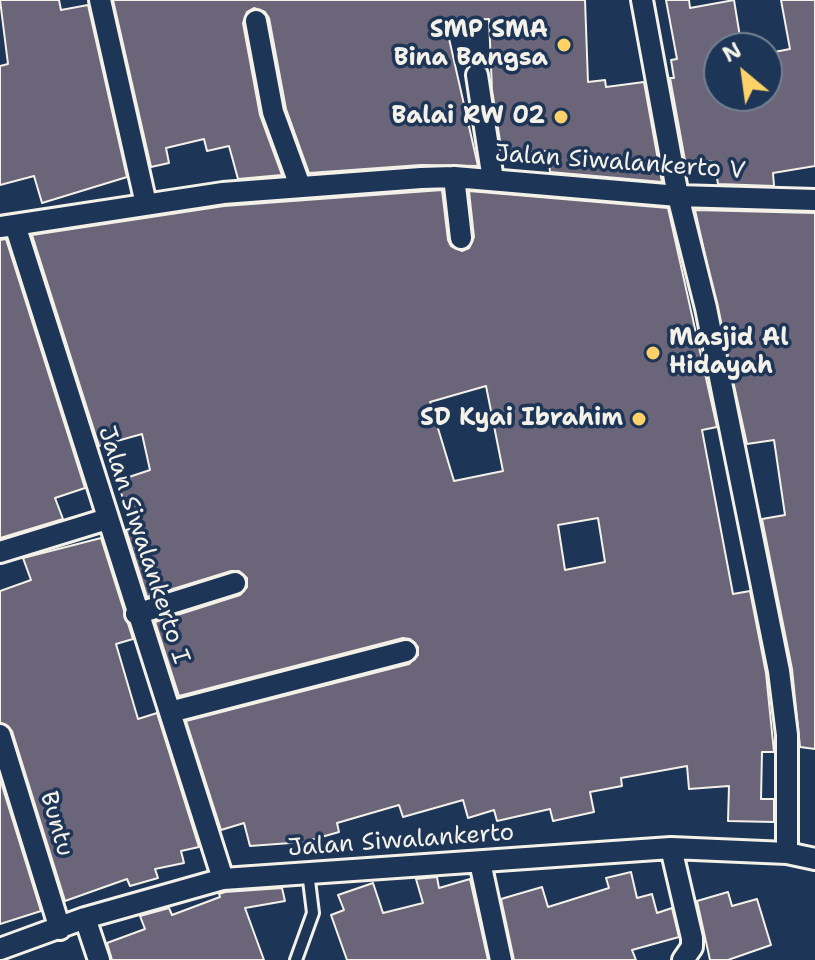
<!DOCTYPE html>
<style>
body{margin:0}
#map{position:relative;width:815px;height:960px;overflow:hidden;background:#1d3557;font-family:"Shantell Sans",sans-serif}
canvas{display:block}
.north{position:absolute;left:703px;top:32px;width:80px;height:80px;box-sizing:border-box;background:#1d3557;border:2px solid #738091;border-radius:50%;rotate:331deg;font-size:22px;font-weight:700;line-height:32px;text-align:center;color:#f4f1e8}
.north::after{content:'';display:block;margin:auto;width:28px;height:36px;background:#ffd166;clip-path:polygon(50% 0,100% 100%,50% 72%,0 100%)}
</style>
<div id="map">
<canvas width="815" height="960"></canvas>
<div class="north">N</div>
</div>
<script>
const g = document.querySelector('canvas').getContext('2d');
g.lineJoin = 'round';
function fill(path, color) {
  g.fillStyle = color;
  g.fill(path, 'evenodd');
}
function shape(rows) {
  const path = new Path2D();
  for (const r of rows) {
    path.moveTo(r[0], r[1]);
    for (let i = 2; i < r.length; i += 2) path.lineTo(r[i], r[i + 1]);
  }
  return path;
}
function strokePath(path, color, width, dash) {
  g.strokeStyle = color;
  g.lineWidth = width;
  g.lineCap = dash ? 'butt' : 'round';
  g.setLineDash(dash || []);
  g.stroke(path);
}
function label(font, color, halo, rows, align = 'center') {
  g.font = font + ' "Shantell Sans",sans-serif';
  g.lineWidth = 7;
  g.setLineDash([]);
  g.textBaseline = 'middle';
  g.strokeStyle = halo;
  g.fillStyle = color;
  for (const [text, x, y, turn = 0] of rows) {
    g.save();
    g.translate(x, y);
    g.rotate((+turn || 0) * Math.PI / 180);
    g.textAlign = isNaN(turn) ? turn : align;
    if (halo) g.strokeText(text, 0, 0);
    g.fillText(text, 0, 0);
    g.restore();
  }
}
const building = shape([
 [0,0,59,0,61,10,88,5,127,177,42,203,34,176,0,185,0,66,8,64,0,0],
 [113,0,585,0,588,82,605,80,606,87,644,82,662,182,550,172,548,151,502,154,492,90,489,19,445,21,478,166,421,165,309,173,286,109,269,18,265,12,254,8,247,12,243,23,260,115,282,175,238,179,229,146,207,151,204,139,166,148,169,163,151,167,113,0],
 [666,0,689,0,690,8,734,0,741,43,719,47,719,96,767,96,775,92,769,53,790,49,781,0,815,0,815,166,773,173,774,186,718,184,714,161,686,166,670,78,674,78,671,60,677,59,666,0],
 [442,190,448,240,451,246,462,251,469,248,474,237,469,191,668,208,717,427,702,430,733,594,750,591,766,673,774,752,762,752,761,799,774,799,774,822,728,821,729,786,689,789,687,766,621,778,622,786,590,792,594,812,553,821,550,809,497,821,494,810,468,818,463,800,403,817,399,805,337,823,339,832,304,842,250,846,244,823,221,830,186,721,409,664,418,655,418,647,410,639,403,638,179,696,155,622,240,595,247,587,247,578,239,571,231,571,147,597,126,530,133,528,117,481,150,470,142,434,99,446,32,235,224,206,442,190],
 [486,386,503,471,454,481,430,402,486,386],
 [598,518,605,562,565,570,558,525,598,518],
 [695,210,815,213,815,749,800,747,792,669,762,519,785,515,774,440,747,444,695,210],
 [6,239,85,488,55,498,63,519,0,538,0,240,6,239],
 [101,538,133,639,116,644,138,719,157,713,199,847,181,851,184,863,155,869,158,878,130,886,127,879,65,901,12,731,0,722,0,591,31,580,23,558,101,538],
 [0,779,41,911,0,924,0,779],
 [631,872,637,898,652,894,657,913,672,908,679,937,632,950,636,960,514,960,501,899,542,887,548,907,609,888,606,878,631,872],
 [437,877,439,888,470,879,488,960,347,960,331,915,344,910,338,895,373,883,383,913,423,903,416,879,437,877],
 [282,888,285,901,245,908,264,960,112,960,107,943,145,929,140,916,169,908,172,915,220,897,219,894,225,892,282,888],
 [728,892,732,906,757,899,771,945,728,960,710,960,697,901,728,892]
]);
const service = shape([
 [296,960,313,913,308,872]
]);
const minor = shape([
 [100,0,146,204],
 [642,0,678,196,706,308,779,671,787,735,787,853],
 [256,21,273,112,300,186],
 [477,75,493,180],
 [454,177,461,238],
 [15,225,223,879],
 [0,227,223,193,421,178,454,177,678,196,815,200],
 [0,552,107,519],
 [136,614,235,583],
 [170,712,406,651],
 [0,735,60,929],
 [671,848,692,938,692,947,683,960],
 [480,862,501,960],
 [85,918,99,960],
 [0,949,85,918,223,879,671,848,787,853,815,859]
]);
const markers = [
 [564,45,8,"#ffd166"],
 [561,117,8,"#ffd166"],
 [653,353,8,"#ffd166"],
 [639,419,8,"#ffd166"]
];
const poiNames = [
 ["SMP SMA",548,31],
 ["Bina Bangsa",548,59],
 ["Balai RW 02",545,117],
 ["Masjid Al",669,339,"left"],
 ["Hidayah",669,367,"left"],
 ["SD Kyai Ibrahim",623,419]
];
const streetNames = [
 ["Jalan Siwalankerto V",620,163,4],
 ["Jalan Siwalankerto I",143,545,72],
 ["Buntu",56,824,74],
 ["Jalan Siwalankerto",401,841,-4]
];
fill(building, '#6a6578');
strokePath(building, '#f4f1e8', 2);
strokePath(service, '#f4f1e8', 16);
strokePath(minor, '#f4f1e8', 26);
strokePath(service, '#1d3557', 10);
strokePath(minor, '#1d3557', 20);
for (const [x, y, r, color] of markers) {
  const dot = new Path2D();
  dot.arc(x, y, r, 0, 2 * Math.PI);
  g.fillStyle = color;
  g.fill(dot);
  strokePath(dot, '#1d3557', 3);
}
label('bold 24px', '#f4f1e8', '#1d3557', poiNames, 'right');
label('24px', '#f4f1e8', '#1d3557', streetNames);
</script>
